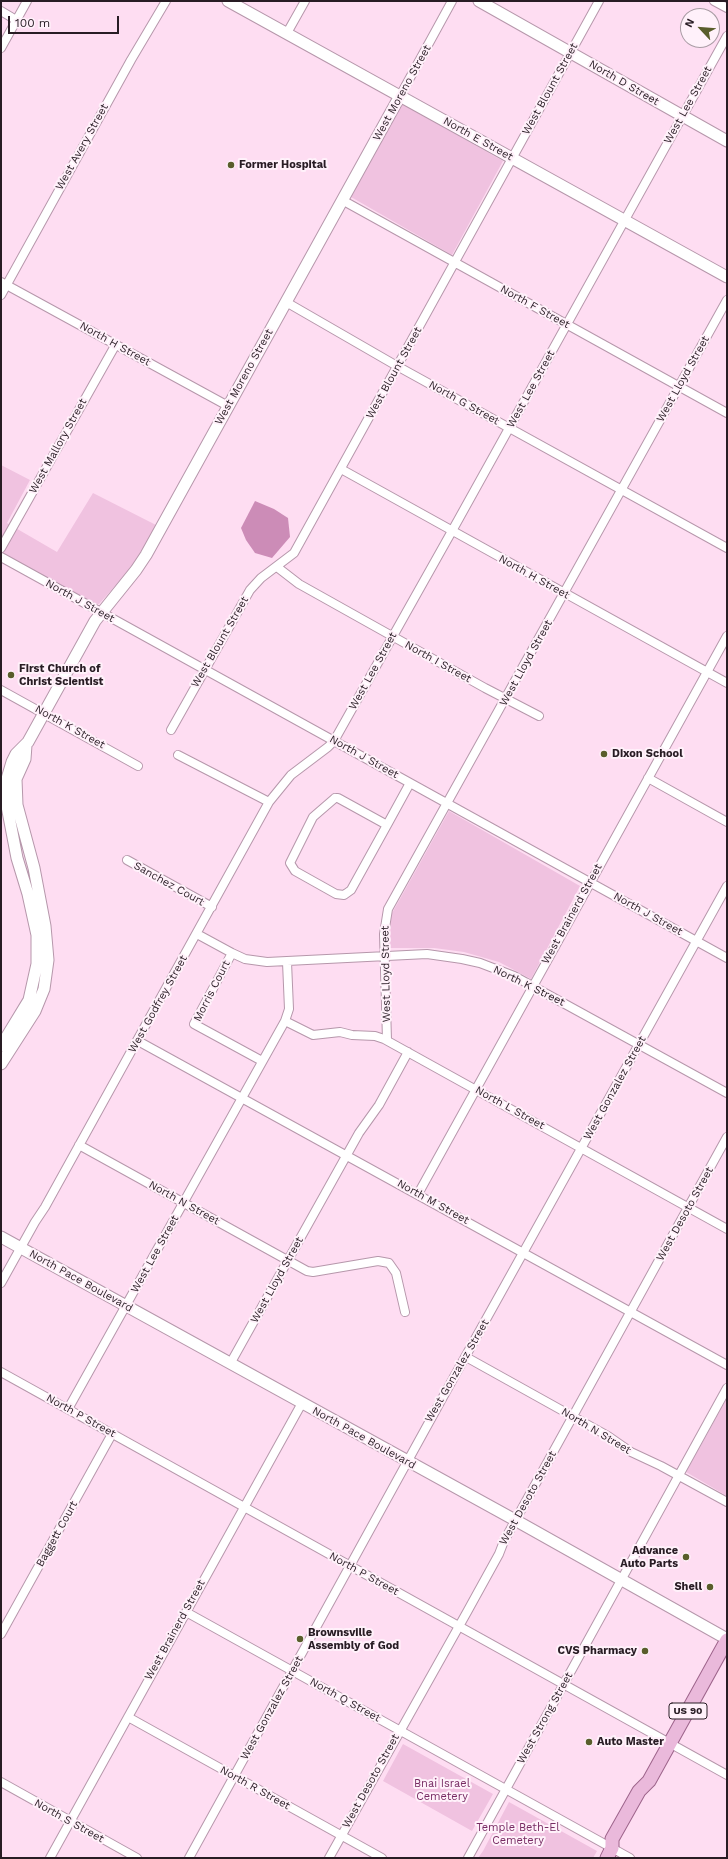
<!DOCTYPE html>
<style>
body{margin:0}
#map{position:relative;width:728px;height:1859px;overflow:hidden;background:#feddf2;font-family:"Work Sans",sans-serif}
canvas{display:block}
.frame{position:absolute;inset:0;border:2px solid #281c24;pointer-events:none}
.north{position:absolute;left:680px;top:8px;width:40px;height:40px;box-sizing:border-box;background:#fff1fa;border:1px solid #a99ca4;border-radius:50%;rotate:296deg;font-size:11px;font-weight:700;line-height:16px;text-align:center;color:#281c24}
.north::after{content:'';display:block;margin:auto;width:14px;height:18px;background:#595d2b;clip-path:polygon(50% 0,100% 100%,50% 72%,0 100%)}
.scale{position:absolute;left:8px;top:16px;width:111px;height:18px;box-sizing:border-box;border:2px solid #281c24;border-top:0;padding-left:5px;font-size:12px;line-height:14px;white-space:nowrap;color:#281c24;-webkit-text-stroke:3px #fff1fa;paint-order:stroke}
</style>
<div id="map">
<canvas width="728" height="1859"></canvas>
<div class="frame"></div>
<div class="north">N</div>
<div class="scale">100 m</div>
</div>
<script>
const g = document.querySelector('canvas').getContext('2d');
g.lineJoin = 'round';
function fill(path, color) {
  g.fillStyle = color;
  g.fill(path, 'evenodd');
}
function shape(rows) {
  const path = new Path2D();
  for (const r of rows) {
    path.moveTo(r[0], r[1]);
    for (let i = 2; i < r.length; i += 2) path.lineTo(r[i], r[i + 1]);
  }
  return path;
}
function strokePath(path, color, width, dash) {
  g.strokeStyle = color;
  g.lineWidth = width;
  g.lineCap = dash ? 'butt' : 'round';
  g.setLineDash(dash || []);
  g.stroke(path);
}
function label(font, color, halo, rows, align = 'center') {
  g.font = font + ' "Work Sans",sans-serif';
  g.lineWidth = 4;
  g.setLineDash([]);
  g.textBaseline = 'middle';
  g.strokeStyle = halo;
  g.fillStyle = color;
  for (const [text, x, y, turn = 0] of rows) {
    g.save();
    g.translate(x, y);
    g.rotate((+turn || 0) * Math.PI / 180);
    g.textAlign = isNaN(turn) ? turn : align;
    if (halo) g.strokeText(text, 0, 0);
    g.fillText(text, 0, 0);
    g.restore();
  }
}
const green = shape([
 [402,104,503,161,452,255,351,197],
 [1,465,30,480,7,523,57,552,93,493,156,525,139,559,99,604,93,604,1,553],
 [449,811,580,886,531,979,499,962,464,952,434,948,390,948,391,915],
 [727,1398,727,1496,686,1472],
 [403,1744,493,1794,472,1831,383,1781],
 [509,1802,597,1851,593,1858,478,1858,483,1851]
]);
const water = shape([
 [255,501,274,509,288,518,290,537,272,558,255,553,246,540,241,528]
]);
const street = shape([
 [714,1,727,8],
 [1,11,16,20],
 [287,33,305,1],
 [1,48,27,1],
 [400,96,452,1],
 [342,200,727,413],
 [1,282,228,406],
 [1,295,131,60,166,1],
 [286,302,397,366,727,548],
 [341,469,727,683],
 [1,548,116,344],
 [1,557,727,958],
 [277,567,299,584,485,688,539,716],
 [1,690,138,766],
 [171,730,250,590,261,578,294,553,599,1],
 [178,755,269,802],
 [648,778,727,822],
 [335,798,338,798,387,825,351,890,344,895,336,894,295,871,290,863,313,817,335,798],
 [387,825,410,783],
 [127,860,212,907],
 [197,934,232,953,245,959,267,962,427,954,462,959,480,963,514,976,727,1093],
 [232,953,194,1024,262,1061],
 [285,1021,313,1035,340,1032,352,1035,375,1036,384,1039,727,1229],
 [387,1040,384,934,388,909,727,300],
 [138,1041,727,1365],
 [79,1145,307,1271,313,1272,378,1261,389,1263,396,1273,405,1312],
 [418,1194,727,636],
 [1,1283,35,1222,45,1207,269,802,291,775,328,747,334,741,452,531,727,36],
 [466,1357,608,1436,631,1452,661,1466,727,1502],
 [230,1364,359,1133,379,1105,408,1052],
 [1,1372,727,1775],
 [68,1409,285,1021,289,1009,287,962],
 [186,1612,630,1858],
 [1,1634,112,1434],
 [128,1717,382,1858],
 [1,1782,137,1858],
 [50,1858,302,1403],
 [189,1858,454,1377,727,886],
 [329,1858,467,1612,499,1554,504,1541,727,1137],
 [468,1858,727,1388]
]);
const secondary = shape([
 [228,1,727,277],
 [479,1,727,141],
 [1,1046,29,1000,37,964,37,935,28,894,17,858,6,801,6,782,12,762,16,754,28,742,95,621,136,570,146,555,400,96],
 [1,1064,35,1011,44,989,48,960,45,926,34,868,17,805,16,779,25,759,26,745],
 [1,1237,515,1520,727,1639]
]);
const primary = shape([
 [607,1858,612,1848,612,1839,639,1791,649,1781,727,1640]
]);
const markers = [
 [231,165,4,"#595d2b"],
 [11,675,4,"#595d2b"],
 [604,754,4,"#595d2b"],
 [686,1557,4,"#595d2b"],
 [710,1587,4,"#595d2b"],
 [300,1639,4,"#595d2b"],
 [645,1651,4,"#595d2b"],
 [589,1742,4,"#595d2b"]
];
const shields = [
 [688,1711,38]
];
const shieldNames = [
 ["US 90",688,1711]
];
const streetNames = [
 ["North D Street",624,83,30],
 ["West Blount Street",550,89,-61],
 ["West Moreno Street",402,93,-61],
 ["West Lee Street",688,105,-61],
 ["North E Street",478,139,29],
 ["West Avery Street",82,147,-61],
 ["North F Street",535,307,29],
 ["North H Street",115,344,29],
 ["West Blount Street",394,373,-61],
 ["West Moreno Street",244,377,-61],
 ["West Lloyd Street",683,379,-61],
 ["West Lee Street",531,389,-61],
 ["North G Street",464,403,29],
 ["West Mallory Street",58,446,-61],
 ["North H Street",534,577,29],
 ["North J Street",80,601,29],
 ["West Blount Street",220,642,-60],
 ["North I Street",438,662,29],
 ["West Lloyd Street",526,663,-61],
 ["West Lee Street",373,671,-61],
 ["North K Street",70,727,29],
 ["North J Street",364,757,29],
 ["Sanchez Court",169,884,29],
 ["West Brainerd Street",572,914,-61],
 ["North J Street",648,914,29],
 ["West Lloyd Street",386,974,-91],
 ["North K Street",529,986,26],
 ["Morris Court",212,991,-63],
 ["West Godfrey Street",158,1004,-61],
 ["West Gonzalez Street",615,1088,-61],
 ["North L Street",510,1108,29],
 ["North M Street",433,1202,29],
 ["North N Street",184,1203,29],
 ["West Desoto Street",685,1214,-61],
 ["West Lee Street",155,1254,-61],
 ["West Lloyd Street",277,1280,-61],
 ["North Pace Boulevard",81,1281,29],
 ["West Gonzalez Street",457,1371,-60],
 ["North P Street",81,1416,29],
 ["North N Street",596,1431,31],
 ["North Pace Boulevard",364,1438,29],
 ["West Desoto Street",528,1498,-61],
 ["Baggett Court",57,1534,-61],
 ["North P Street",364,1574,29],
 ["West Brainerd Street",175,1630,-61],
 ["North Q Street",345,1700,29],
 ["West Gonzalez Street",272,1708,-61],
 ["West Strong Street",545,1718,-61],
 ["West Desoto Street",371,1781,-61],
 ["North R Street",255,1788,29],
 ["North S Street",69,1821,29]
];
const poiNames = [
 ["Former Hospital",239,165],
 ["First Church of",19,669],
 ["Christ Scientist",19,682],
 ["Dixon School",612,754],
 ["Advance",678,1551,"right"],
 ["Auto Parts",678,1564,"right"],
 ["Shell",702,1587,"right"],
 ["Brownsville",308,1633],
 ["Assembly of God",308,1646],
 ["CVS Pharmacy",637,1651,"right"],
 ["Auto Master",597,1742]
];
const parkNames = [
 ["Bnai Israel",442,1784],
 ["Cemetery",442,1797],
 ["Temple Beth-El",518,1828],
 ["Cemetery",518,1841]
];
fill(green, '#f0c2e0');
fill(water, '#cc8cb7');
strokePath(street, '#b697ab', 10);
strokePath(secondary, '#b697ab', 13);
strokePath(primary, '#9d648b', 15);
strokePath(street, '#fff', 8);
strokePath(secondary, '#fff', 11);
strokePath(primary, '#eab9db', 13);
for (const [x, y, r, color] of markers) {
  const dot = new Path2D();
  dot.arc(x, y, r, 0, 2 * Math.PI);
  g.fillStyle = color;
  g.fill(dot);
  strokePath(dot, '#fff1fa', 1.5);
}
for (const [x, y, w] of shields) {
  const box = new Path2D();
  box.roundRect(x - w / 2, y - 8, w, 16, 3);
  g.fillStyle = '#fff1fa';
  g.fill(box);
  strokePath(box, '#281c24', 1);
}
label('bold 10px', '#281c24', null, shieldNames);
label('11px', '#281c24', '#fff1fa', streetNames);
label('bold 11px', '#281c24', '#fff1fa', poiNames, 'left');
label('11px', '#772b63', '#fff1fa', parkNames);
</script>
